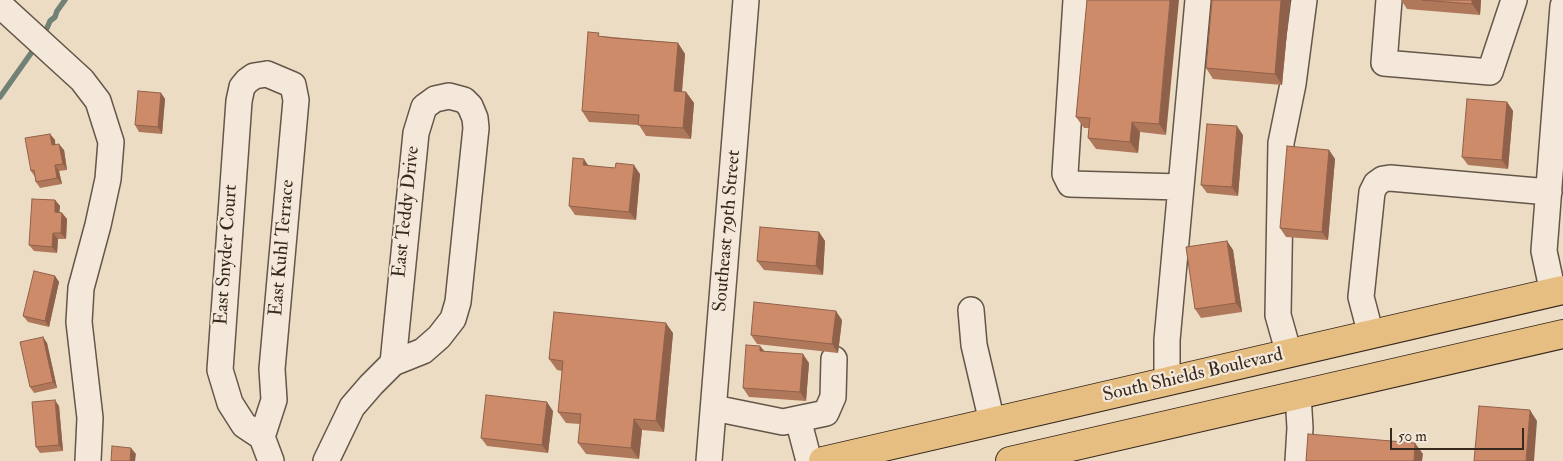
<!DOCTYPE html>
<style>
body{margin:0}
#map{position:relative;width:1563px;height:461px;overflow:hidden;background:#eddcc4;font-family:"IM FELL Double Pica",serif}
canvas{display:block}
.scale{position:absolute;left:1390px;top:428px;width:134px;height:22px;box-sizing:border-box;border:2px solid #37291e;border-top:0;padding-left:6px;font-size:15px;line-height:18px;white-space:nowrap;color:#37291e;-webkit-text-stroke:4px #f3e8d9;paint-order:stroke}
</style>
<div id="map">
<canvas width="1563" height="461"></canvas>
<div class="scale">50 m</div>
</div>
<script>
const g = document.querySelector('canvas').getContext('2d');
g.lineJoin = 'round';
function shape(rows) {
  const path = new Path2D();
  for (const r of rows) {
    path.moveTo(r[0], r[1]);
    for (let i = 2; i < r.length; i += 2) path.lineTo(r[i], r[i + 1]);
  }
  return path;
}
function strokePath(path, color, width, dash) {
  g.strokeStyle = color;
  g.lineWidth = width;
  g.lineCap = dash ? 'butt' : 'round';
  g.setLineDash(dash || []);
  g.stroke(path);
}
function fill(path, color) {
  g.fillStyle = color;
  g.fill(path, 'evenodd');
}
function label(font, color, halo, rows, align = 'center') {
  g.font = font + ' "IM FELL Double Pica",serif';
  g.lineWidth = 4.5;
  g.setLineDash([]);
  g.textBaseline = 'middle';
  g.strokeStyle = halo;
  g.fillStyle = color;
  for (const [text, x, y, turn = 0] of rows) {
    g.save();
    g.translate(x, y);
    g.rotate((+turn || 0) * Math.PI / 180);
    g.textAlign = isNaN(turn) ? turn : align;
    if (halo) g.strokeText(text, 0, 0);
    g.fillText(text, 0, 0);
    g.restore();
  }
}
const stream = shape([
 [41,35,47,28,50,21,55,17,57,11,65,0],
 [0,97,34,49,35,45]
]);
const minor = shape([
 [1076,0,1065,174,1070,184,1181,187],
 [1389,0,1384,63,1490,72,1514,0],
 [0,5,82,80,98,101,111,142,108,179,98,225,81,288,79,322,90,418,88,461],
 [267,74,293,85,296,100,272,369,274,400,262,437,244,425,230,403,220,370,239,101,242,87,247,81,254,76,267,74],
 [1553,293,1544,251,1563,6],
 [971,310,974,345,992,422],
 [1371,335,1361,297,1372,192,1376,184,1383,179,1390,178,1549,192],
 [1289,354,1278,315,1281,143,1293,84,1304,0],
 [1167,382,1167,340,1198,0],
 [714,408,783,422,826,413,833,397,834,359],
 [798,419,809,461],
 [262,437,271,461],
 [326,461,352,407,371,385,393,363,423,351,439,337,453,319,458,302,476,128,475,118,470,106,464,100,449,96,435,99,424,107,416,133,393,363],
 [709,461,746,0],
 [1298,461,1300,428,1298,394]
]);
const major = shape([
 [823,461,1563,290],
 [1010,461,1563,334]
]);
const wall = shape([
 [1087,0,1166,135,1140,132,1138,153,1096,149,1088,138,1089,128,1084,128,1076,117],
 [1212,0,1290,0,1282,85,1213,79,1206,68],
 [1401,0,1481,0,1480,15,1407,9],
 [601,36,678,43,685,54,682,92,686,92,694,103,691,139,646,136,639,125,589,122,582,111],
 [161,93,165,99,162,134,139,132,135,125],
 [1507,102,1513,111,1508,169,1468,165,1462,157],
 [50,134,55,140,55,144,64,150,67,170,59,171,62,184,40,188,36,182,35,177,31,171],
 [1243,135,1238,196,1207,193,1201,185],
 [1329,150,1335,159,1328,240,1286,237,1280,228],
 [588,166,615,168,640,174,636,220,575,215,569,206],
 [55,200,60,206,59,212,62,213,67,219,66,239,58,239,57,253,34,251,29,245],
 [819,232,825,241,823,275,764,270,757,261],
 [1227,241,1233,250,1242,312,1201,318,1195,309],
 [55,276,59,282,49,327,28,322,23,316],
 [842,320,838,353,757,344,751,335],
 [673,333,664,432,642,430,639,459,586,454,578,443,580,424,566,423,558,412,562,371,557,370,549,359],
 [43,337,47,343,57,388,34,393,30,387],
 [809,363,806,401,749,397,743,388],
 [59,406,63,451,40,453,36,447],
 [553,411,548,453,487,446,481,438]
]);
const shadedWall = shape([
 [1170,0,1179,0,1166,135,1159,124],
 [1281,0,1290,0,1282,85,1275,74],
 [1472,0,1481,0,1480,15,1472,4],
 [678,43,685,54,681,102,674,91],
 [686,92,694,103,691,139,683,128],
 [161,93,165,99,162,134,158,127],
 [1507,102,1513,111,1508,169,1502,160],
 [1132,122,1140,132,1138,153,1130,142],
 [1237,126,1243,135,1238,196,1232,187],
 [50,134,55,140,56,151,52,145],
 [59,144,64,150,67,170,63,164],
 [1329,150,1335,159,1328,240,1322,232],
 [584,159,590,168,583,165],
 [55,165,59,171,62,184,57,178],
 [634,165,640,174,636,220,629,212],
 [55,200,60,206,59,218,55,212],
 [62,213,67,219,66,239,61,233],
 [819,232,825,241,823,275,816,266],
 [53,233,58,239,57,253,52,247],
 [1227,241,1233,250,1242,312,1236,303],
 [55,276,59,282,49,327,45,321],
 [836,311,842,320,838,353,832,344],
 [666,323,673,333,664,432,656,421],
 [43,337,47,343,57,388,53,382],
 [760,346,767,354,760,351],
 [803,354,809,363,806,401,800,392],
 [55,400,59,406,63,451,59,445],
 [547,402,553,411,548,453,542,445],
 [1530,410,1537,421,1534,461,1526,461],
 [634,419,642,430,639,459,631,448],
 [1415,443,1423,454,1422,461,1414,461],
 [131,448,136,454,135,461,130,461]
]);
const building = shape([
 [1087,0,1170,0,1159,124,1132,122,1130,142,1088,138,1090,118,1076,117,1087,0],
 [1212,0,1281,0,1275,74,1206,68,1212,0],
 [1422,0,1472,0,1472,4,1422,0],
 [588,32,599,33,598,36,613,38,678,43,674,91,686,92,683,128,638,125,639,115,582,111,588,32],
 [138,91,161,93,158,127,135,125,138,91],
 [1467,99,1507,102,1502,160,1462,157,1467,99],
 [1207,124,1237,126,1232,187,1201,185,1207,124],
 [50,134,52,145,59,144,63,164,55,165,57,178,36,182,34,170,31,171,25,138,50,134],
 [1287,146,1329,150,1322,232,1280,228,1287,146],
 [573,158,584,159,583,165,615,168,616,163,634,165,629,212,569,206,573,158],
 [32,199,55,200,55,212,62,213,61,233,53,233,52,247,29,245,32,199],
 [760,227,819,232,816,266,757,261,760,227],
 [1227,241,1236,303,1195,309,1186,247,1227,241],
 [34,271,55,276,45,321,23,316,34,271],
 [754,302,836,311,832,344,751,335,754,302],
 [554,312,666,323,656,421,634,419,631,448,578,443,581,414,558,412,563,361,549,359,554,312],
 [43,337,53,382,30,387,20,342,43,337],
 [746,345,760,346,760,351,803,354,800,392,743,388,746,345],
 [486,395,547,402,542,445,481,438,486,395],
 [55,400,59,445,36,447,32,402,55,400],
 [1479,406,1530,410,1526,461,1474,461,1479,406],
 [1308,434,1415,443,1414,461,1306,461,1308,434],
 [112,446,131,448,130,461,111,461,112,446]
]);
const streetNames = [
 ["East Teddy Drive",407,212,-84],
 ["Southeast 79th Street",728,231,-85],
 ["East Kuhl Terrace",283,248,-85],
 ["East Snyder Court",227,255,-86],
 ["South Shields Boulevard",1193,376,-13]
];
strokePath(stream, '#728175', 5.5);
strokePath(minor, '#645648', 28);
strokePath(major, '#37291e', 30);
strokePath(minor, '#f3e8d9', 25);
strokePath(major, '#e6be82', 28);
fill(wall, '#b0785b');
fill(shadedWall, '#90614a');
fill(building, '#cd8b6a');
strokePath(building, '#90614a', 1);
label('19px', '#37291e', '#f3e8d9', streetNames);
</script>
